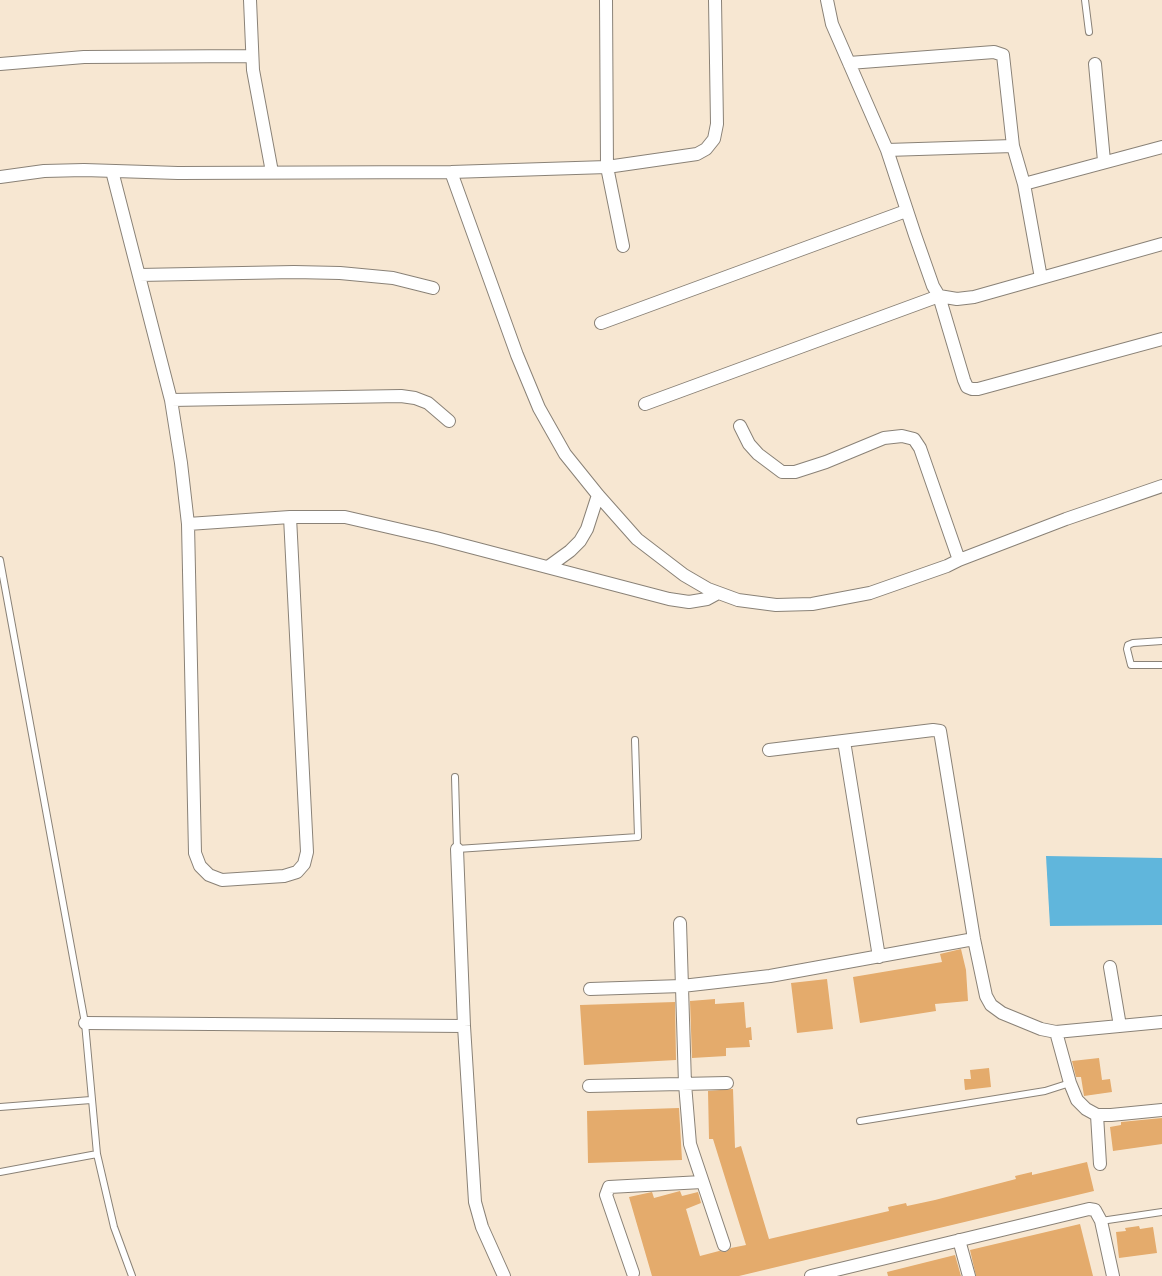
<!DOCTYPE html>
<style>
body{margin:0}
canvas{display:block;background:#f7e7d2}
</style>
<canvas width="1162" height="1276"></canvas>
<script>
const g = document.querySelector('canvas').getContext('2d');
g.lineJoin = 'round';
function fill(path, color) {
  g.fillStyle = color;
  g.fill(path, 'evenodd');
}
function shape(rows) {
  const path = new Path2D();
  for (const r of rows) {
    path.moveTo(r[0], r[1]);
    for (let i = 2; i < r.length; i += 2) path.lineTo(r[i], r[i + 1]);
  }
  return path;
}
function strokePath(path, color, width, dash) {
  g.strokeStyle = color;
  g.lineWidth = width;
  g.lineCap = dash ? 'butt' : 'round';
  g.setLineDash(dash || []);
  g.stroke(path);
}
const water = shape([
 [1046,856,1162,858,1162,925,1050,926]
]);
const building = shape([
 [961,949,966,970,968,1001,935,1004,936,1011,860,1023,853,977,942,962,940,954],
 [827,979,833,1029,797,1033,791,983],
 [715,999,715,1004,744,1002,746,1028,751,1027,752,1040,749,1040,750,1047,726,1048,726,1056,692,1058,690,1001],
 [675,1002,676,1060,584,1065,580,1005],
 [1099,1058,1102,1080,1110,1079,1112,1092,1084,1096,1081,1077,1076,1077,1072,1061],
 [989,1068,991,1087,965,1090,964,1079,971,1079,970,1070],
 [732,1089,733,1089,735,1148,741,1146,769,1239,889,1211,888,1207,906,1203,907,1206,935,1200,1016,1179,1015,1176,1032,1172,1032,1175,1087,1162,1094,1191,739,1276,652,1276,629,1197,652,1192,654,1198,680,1191,682,1196,698,1192,701,1203,686,1209,700,1256,719,1251,726,1252,731,1248,746,1245,713,1139,709,1139,708,1091],
 [679,1108,682,1160,588,1163,587,1111],
 [1162,1118,1162,1144,1113,1151,1110,1127,1121,1125,1121,1122],
 [1080,1224,1093,1276,976,1276,970,1250],
 [1139,1226,1140,1229,1153,1227,1157,1253,1119,1258,1116,1232,1126,1231,1125,1228],
 [955,1255,961,1276,888,1276,887,1272]
]);
const service = shape([
 [1085,0,1089,32],
 [0,560,85,1023,97,1154,114,1227,132,1276],
 [1162,641,1133,643,1128,645,1127,649,1131,665,1162,665],
 [455,777,457,849,638,837,635,740],
 [0,1107,91,1100],
 [860,1121,1045,1091,1070,1083],
 [0,1172,97,1154],
 [1101,1221,1162,1212]
]);
const minor = shape([
 [250,0,253,70,272,172],
 [606,0,607,167,623,246],
 [827,0,832,24,887,150,915,235,933,286,939,296,964,380,967,387,972,389,978,389,1162,339],
 [849,63,994,52,1003,55,1013,146],
 [0,64,84,57,252,56],
 [1095,64,1104,161],
 [887,150,1013,146,1024,184,1162,147],
 [112,171,171,400,181,463,188,524,195,853,200,866,209,875,222,880,284,876,297,872,304,864,307,852,290,517],
 [451,172,517,355,539,408,565,454,598,495,637,539,684,575,708,589,738,600,776,605,812,604,870,593,947,566,959,560,1066,519,1162,486],
 [0,177,44,171,84,170,178,173,451,172,607,167,697,154,706,149,714,139,717,124,715,0],
 [1024,184,1041,278],
 [139,275,294,272,340,273,393,278,433,288],
 [601,323,906,211],
 [171,400,401,396,415,398,428,403,449,421],
 [645,404,939,296,957,299,974,297,1162,244],
 [740,426,749,444,758,454,782,472,795,472,826,462,884,438,902,436,914,439,920,448,959,560],
 [188,524,290,517,345,517,436,538,669,599,689,602,707,599,718,593],
 [548,567,570,551,580,541,587,529,598,495],
 [844,741,879,957],
 [769,750,933,730,940,731,974,939,986,996,991,1005,1002,1013,1041,1029,1056,1032,1162,1022],
 [457,849,464,1026,475,1202,482,1227,504,1276],
 [680,923,685,1084,690,1144,724,1245],
 [1110,967,1120,1026],
 [590,989,682,986,770,976,974,939],
 [85,1023,464,1026],
 [1056,1032,1070,1083,1077,1100,1086,1109,1097,1115,1111,1115,1162,1110],
 [589,1086,727,1083],
 [1097,1115,1100,1164],
 [959,1240,969,1276],
 [633,1273,606,1195,609,1187,702,1182],
 [811,1276,1089,1209,1095,1210,1101,1221,1113,1276]
]);
fill(water, '#60b6dc');
fill(building, '#e4ab6c');
strokePath(service, '#8a8277', 8);
strokePath(minor, '#8a8277', 14);
strokePath(service, '#fff', 6);
strokePath(minor, '#fff', 12);
</script>
